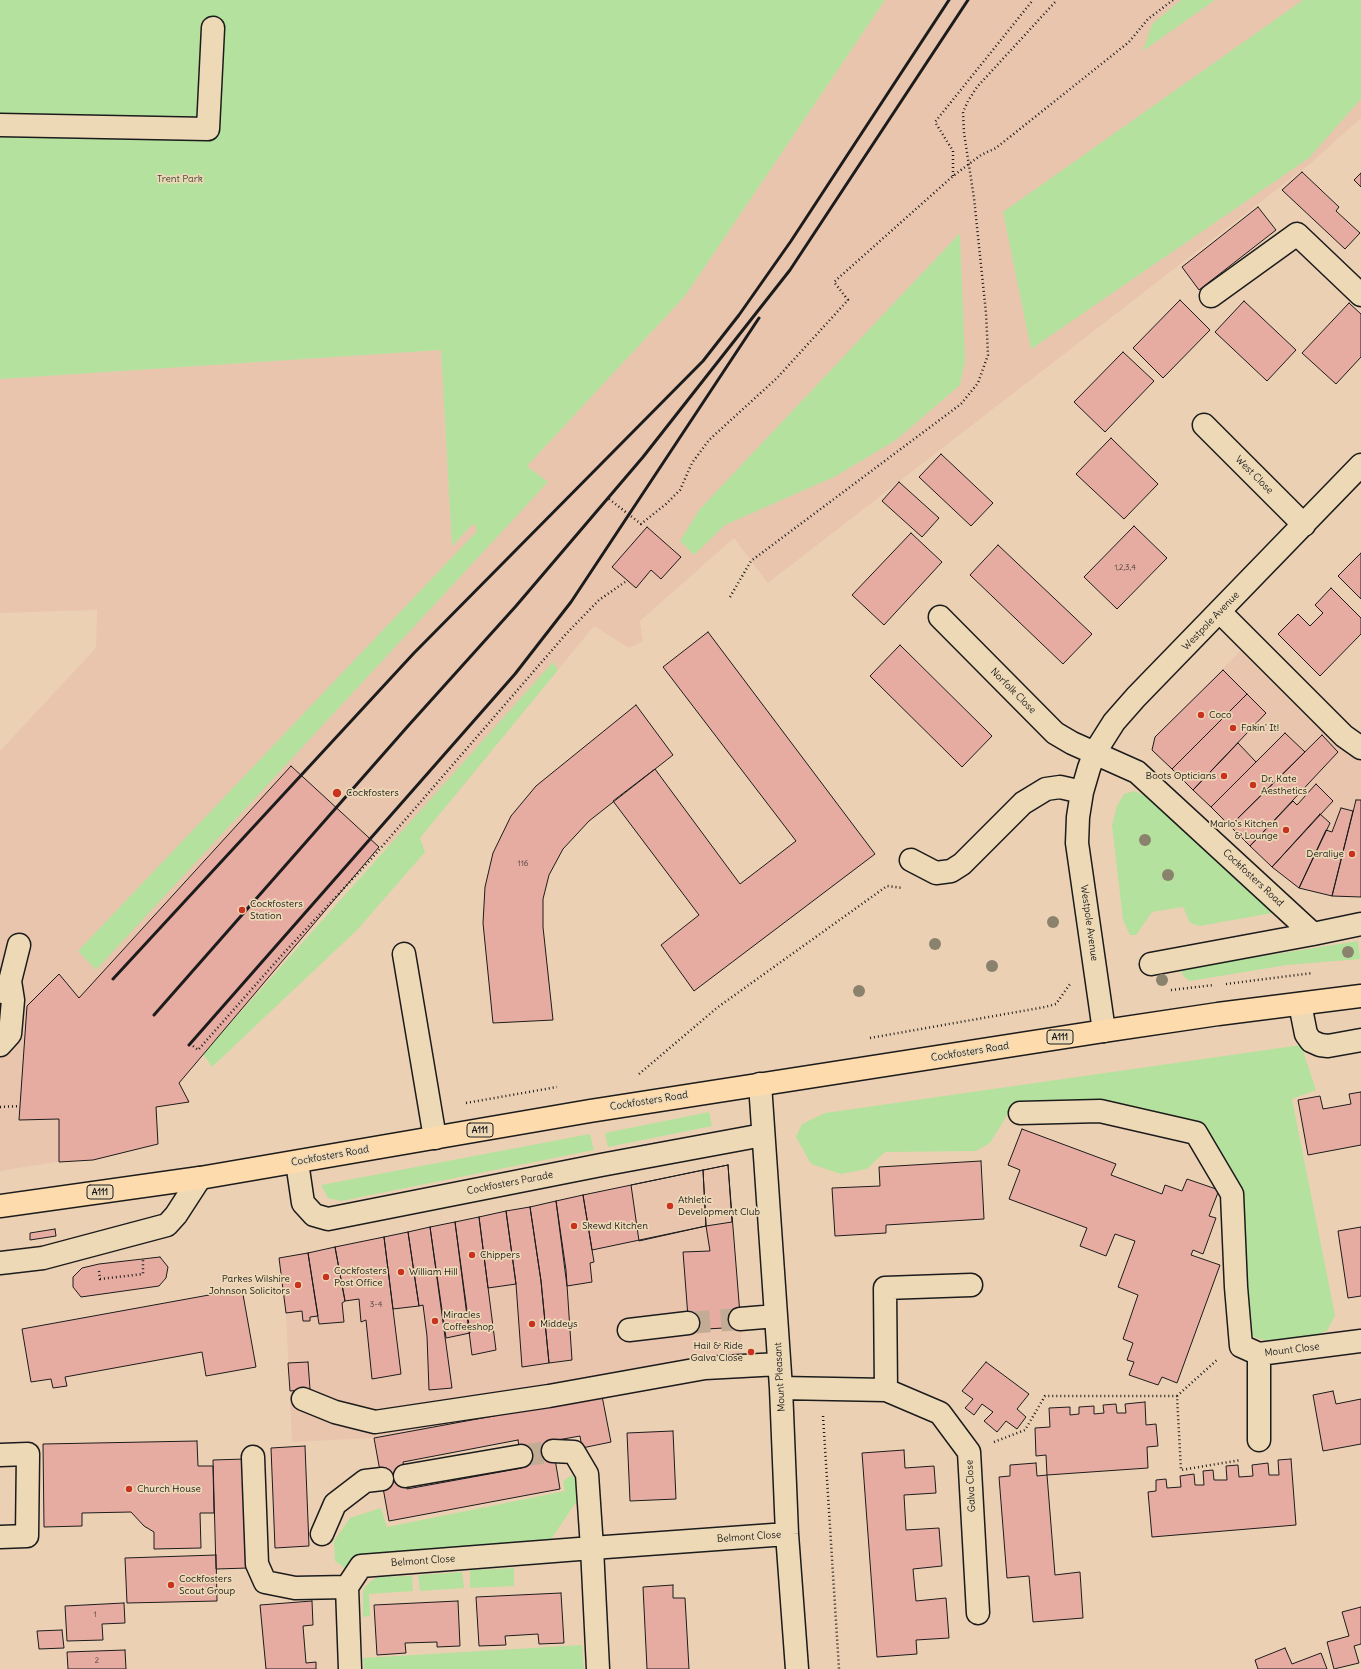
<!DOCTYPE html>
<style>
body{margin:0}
canvas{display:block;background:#ecd0b3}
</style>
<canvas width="1361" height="1669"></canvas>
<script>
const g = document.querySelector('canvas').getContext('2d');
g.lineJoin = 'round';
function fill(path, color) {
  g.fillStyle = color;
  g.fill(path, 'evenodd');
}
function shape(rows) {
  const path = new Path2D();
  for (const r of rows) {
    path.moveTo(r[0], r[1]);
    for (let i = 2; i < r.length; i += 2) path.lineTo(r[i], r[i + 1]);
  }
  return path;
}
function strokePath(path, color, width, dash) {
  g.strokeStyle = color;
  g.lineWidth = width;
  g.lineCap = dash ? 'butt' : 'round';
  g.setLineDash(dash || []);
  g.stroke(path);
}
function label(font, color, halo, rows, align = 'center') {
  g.font = font + ' Delius,sans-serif';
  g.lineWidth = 3.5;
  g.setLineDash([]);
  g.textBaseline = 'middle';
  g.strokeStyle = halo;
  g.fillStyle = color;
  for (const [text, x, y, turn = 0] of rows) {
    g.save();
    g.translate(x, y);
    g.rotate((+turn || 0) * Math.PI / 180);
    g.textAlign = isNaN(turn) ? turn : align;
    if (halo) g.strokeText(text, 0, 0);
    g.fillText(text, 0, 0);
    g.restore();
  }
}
const built = shape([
 [885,0,1361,0,1361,118,1311,163,768,583,734,538,640,621,643,641,629,648,594,626,420,838,379,847,179,1083,189,1102,156,1107,158,1144,93,1160,55,1162,0,1171,0,751,96,648,97,610,0,613,0,379,441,350,452,546,685,296],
 [1258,633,1361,735,1361,897,1332,896,1299,888,1250,846,1152,750,1155,737],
 [728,1165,741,1327,741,1373,602,1396,374,1438,292,1442,286,1313,279,1258]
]);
const green = shape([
 [0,0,885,0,685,296,527,466,548,482,96,970,78,951,477,531,474,523,452,546,441,350,0,379],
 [1181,0,1215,0,1143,51,1152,24],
 [1303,0,1361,0,1361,99,1309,158,1031,349,1003,212],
 [960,233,965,361,960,385,896,440,836,476,725,525,694,555,680,541,699,510],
 [553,662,558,670,420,838,425,852,358,929,212,1067,203,1054],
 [1134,791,1153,799,1268,905,1272,913,1200,926,1190,923,1183,907,1152,912,1136,935,1130,935,1123,920,1112,825,1117,806,1124,794],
 [1358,941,1360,959,1287,965,1190,981,1184,977,1180,969],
 [1301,1045,1316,1090,1292,1099,1335,1315,1327,1331,1306,1338,1274,1342,1256,1338,1247,1332,1242,1205,1227,1162,1197,1124,1156,1113,1088,1100,1014,1104,990,1143,976,1151,885,1152,867,1169,841,1174,811,1164,796,1137,802,1124,825,1113],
 [709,1112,712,1126,608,1147,605,1133],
 [590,1134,594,1150,341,1201,328,1198,321,1185],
 [572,1475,579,1485,579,1498,547,1545,363,1555,345,1568,335,1561,334,1541,350,1518,381,1508,387,1527,565,1491,563,1481],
 [514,1568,514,1586,470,1588,470,1570],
 [462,1572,464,1588,420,1591,418,1575],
 [412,1576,413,1591,369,1594,370,1616,363,1617,363,1593,364,1588,371,1581,378,1577],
 [582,1645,584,1669,364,1669,363,1658]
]);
const building = shape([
 [1302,172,1339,207,1336,211,1360,233,1345,249,1282,190,1302,172],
 [1361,173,1361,187,1354,180,1361,173],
 [1258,207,1276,230,1199,290,1182,267,1258,207],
 [1180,300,1210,330,1163,378,1133,348,1180,300],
 [1244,301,1296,350,1267,381,1215,332,1244,301],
 [1349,303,1361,314,1361,357,1336,384,1302,353,1349,303],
 [1123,352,1154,381,1105,432,1074,402,1123,352],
 [1111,438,1158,484,1124,519,1076,474,1111,438],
 [941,454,993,503,971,526,919,477,941,454],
 [899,482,939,518,922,537,882,501,899,482],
 [1134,526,1167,558,1117,609,1084,577,1134,526],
 [647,527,681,557,661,579,651,570,636,588,612,567,647,527],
 [911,533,942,562,884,625,852,595,911,533],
 [998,545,1092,634,1063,664,970,575,998,545],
 [1361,553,1361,599,1338,576,1361,553],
 [1331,588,1361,618,1361,634,1320,676,1278,634,1298,614,1310,626,1323,613,1315,605,1331,588],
 [708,632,875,854,694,991,661,945,699,915,613,801,655,769,740,884,796,841,663,667,708,632],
 [900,645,992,736,962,767,870,676,900,645],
 [1223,670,1247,694,1172,769,1152,750,1155,737,1223,670],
 [1247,694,1266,713,1193,790,1172,769,1247,694],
 [636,705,673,755,589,821,563,849,549,875,543,899,543,927,553,1020,493,1023,483,923,485,887,493,853,511,816,536,786,636,705],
 [1285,733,1305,752,1230,826,1211,807,1285,733],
 [1322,735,1338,752,1250,846,1230,826,1322,735],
 [1238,743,1256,762,1211,807,1193,790,1238,743],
 [291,766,379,847,179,1083,189,1102,156,1107,158,1144,93,1160,59,1162,59,1119,19,1120,27,1006,59,974,79,998,291,766],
 [1316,784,1333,801,1272,867,1250,846,1293,801,1297,805,1316,784],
 [1356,800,1361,800,1361,897,1332,896,1356,800],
 [1341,808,1353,811,1332,896,1299,888,1326,830,1332,832,1341,808],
 [1320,814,1330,823,1299,888,1272,867,1320,814],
 [1361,1092,1361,1145,1308,1155,1298,1100,1320,1096,1323,1109,1351,1104,1349,1094,1361,1092],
 [1022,1129,1116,1164,1111,1175,1162,1194,1165,1185,1182,1191,1187,1179,1219,1190,1209,1216,1216,1218,1203,1254,1193,1250,1191,1255,1220,1265,1177,1383,1162,1377,1158,1385,1129,1375,1134,1362,1127,1360,1133,1343,1123,1339,1138,1295,1118,1287,1135,1241,1115,1234,1106,1256,1080,1246,1087,1228,1009,1199,1020,1170,1008,1165,1022,1129],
 [981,1161,984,1219,886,1225,886,1233,835,1236,832,1188,880,1186,879,1167,981,1161],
 [728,1165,732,1222,706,1226,703,1170,728,1165],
 [728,1165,741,1327,689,1330,683,1252,710,1251,706,1226,592,1250,583,1195,728,1165],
 [703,1170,706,1226,639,1241,631,1185,703,1170],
 [583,1195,594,1262,590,1263,592,1282,567,1286,556,1201,583,1195],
 [556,1201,566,1270,572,1360,549,1363,541,1281,530,1207,556,1201],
 [530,1207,541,1281,549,1363,522,1367,516,1284,506,1211,530,1207],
 [506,1211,516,1284,488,1288,479,1217,506,1211],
 [479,1217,496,1350,472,1355,455,1222,479,1217],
 [455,1222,470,1333,446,1338,430,1227,455,1222],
 [430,1227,452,1388,429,1390,427,1336,423,1305,419,1306,408,1232,430,1227],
 [1361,1227,1361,1296,1348,1298,1338,1231,1361,1227],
 [55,1229,56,1236,30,1240,30,1233,55,1229],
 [408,1232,419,1306,393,1309,384,1237,408,1232],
 [384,1237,401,1374,372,1379,366,1320,361,1322,359,1299,345,1301,335,1247,384,1237],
 [335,1247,345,1301,342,1303,344,1322,319,1324,308,1253,335,1247],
 [308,1253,318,1316,310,1317,310,1321,303,1321,302,1311,286,1313,279,1258,308,1253],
 [160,1257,168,1267,166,1278,159,1286,81,1297,73,1287,73,1277,82,1268,99,1264,160,1257],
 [242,1289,256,1367,206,1376,202,1352,65,1377,67,1386,53,1388,51,1379,31,1382,22,1329,242,1289],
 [308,1362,310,1389,290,1391,288,1363,308,1362],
 [986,1362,1029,1394,1017,1409,1026,1417,1017,1429,1006,1421,997,1432,984,1421,993,1412,982,1404,974,1415,965,1408,973,1399,962,1391,986,1362],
 [1333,1391,1336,1404,1361,1399,1361,1444,1323,1451,1313,1395,1333,1391],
 [602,1396,611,1442,582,1448,580,1436,552,1441,560,1489,389,1521,374,1438,602,1396],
 [518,1440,522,1468,407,1489,403,1462,518,1440],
 [1145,1402,1146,1425,1156,1424,1158,1446,1147,1447,1148,1468,1047,1475,1046,1455,1036,1456,1035,1428,1050,1427,1049,1408,1070,1407,1070,1415,1079,1414,1079,1407,1094,1406,1094,1414,1104,1413,1103,1405,1116,1404,1117,1413,1126,1413,1125,1404,1145,1402],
 [673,1431,676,1499,630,1501,627,1433,673,1431],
 [197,1441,198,1466,213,1466,214,1513,200,1513,201,1548,154,1549,154,1532,144,1526,131,1512,82,1513,82,1526,44,1527,43,1444,197,1441],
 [305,1446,309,1546,275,1548,271,1448,305,1446],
 [904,1450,905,1468,934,1466,936,1493,904,1495,906,1530,939,1528,942,1566,913,1569,916,1601,946,1598,949,1638,916,1640,917,1654,877,1657,862,1453,904,1450],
 [245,1459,248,1568,216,1569,213,1460,245,1459],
 [1291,1459,1296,1525,1152,1537,1148,1492,1156,1491,1156,1480,1166,1479,1167,1488,1181,1487,1180,1476,1194,1474,1195,1485,1204,1485,1203,1471,1213,1470,1214,1480,1227,1480,1226,1466,1238,1465,1239,1477,1253,1476,1252,1465,1268,1463,1269,1475,1279,1475,1278,1460,1291,1459],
 [1036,1463,1037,1476,1047,1475,1055,1575,1080,1572,1083,1618,1033,1622,1029,1576,1007,1578,999,1477,1010,1476,1010,1465,1036,1463],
 [216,1555,217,1601,127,1603,125,1558,216,1555],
 [673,1585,673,1598,685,1598,689,1669,647,1669,643,1587,673,1585],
 [561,1593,564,1643,539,1644,538,1634,505,1636,506,1645,479,1646,476,1597,561,1593],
 [312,1601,313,1625,303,1626,306,1663,316,1662,316,1669,266,1669,260,1605,312,1601],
 [458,1601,460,1646,437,1647,437,1642,405,1643,406,1653,377,1655,374,1605,458,1601],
 [124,1603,125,1623,102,1624,103,1640,67,1641,65,1606,124,1603],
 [1361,1607,1361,1644,1354,1646,1359,1663,1334,1669,1327,1642,1349,1636,1342,1612,1361,1607],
 [62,1630,64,1648,39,1649,37,1631,62,1630],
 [1285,1648,1292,1664,1321,1653,1327,1669,1258,1669,1255,1660,1285,1648],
 [125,1650,126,1669,68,1669,67,1652,125,1650]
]);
const minorTunnel = shape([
 [688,1323,740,1319],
 [521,1456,553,1451]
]);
const path = shape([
 [953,176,953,151,935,122,1033,0],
 [609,499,641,524,666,504,680,490,692,463,709,440,777,378,848,300,834,282,953,176,981,155,996,148,1129,42,1148,19,1173,0],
 [730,597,751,561,961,404,978,383,988,355,986,313,974,198,964,133,963,112,968,101,977,87,1057,0],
 [1226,984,1313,973],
 [1171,990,1214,985],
 [870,1038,1045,1007,1056,1004,1070,984],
 [193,1046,198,1050,282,955,372,858,566,634,599,600,625,582],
 [639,1074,718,1007,887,886,903,888],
 [466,1103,557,1087],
 [0,1107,20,1106],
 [99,1271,100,1279,143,1274,143,1260],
 [1177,1396,1218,1359],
 [823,1416,839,1669],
 [994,1442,1025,1430,1045,1396,1177,1396,1181,1470,1241,1460]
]);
const minor = shape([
 [0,125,208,129,213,28],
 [1211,296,1297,234,1361,295],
 [1204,425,1304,525],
 [1220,612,1344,736,1361,748],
 [940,617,1055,733,1072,743,1137,772,1313,934,1361,924],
 [911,860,936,873,951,871,962,864,1023,803,1046,789,1060,787,1082,792],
 [404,954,435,1138],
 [1151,964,1313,934],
 [2,992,10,981,19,945],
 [1300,1004,1306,1034,1311,1041,1320,1045,1328,1046,1361,1040],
 [1104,1031,1077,843,1078,817,1082,792,1089,768,1095,752,1114,722,1136,697,1361,465],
 [0,1045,10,1034,13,1000,10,981],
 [760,1084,781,1388,787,1534,797,1669],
 [1020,1113,1100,1111,1196,1133,1232,1194,1236,1287,1241,1346,1259,1354],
 [297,1162,303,1203,314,1215,328,1219,601,1165,763,1135],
 [0,1263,43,1258,167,1225,176,1215,200,1178],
 [740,1319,776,1316],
 [629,1330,688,1323],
 [781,1388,886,1390,940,1413,969,1452,978,1613],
 [886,1390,885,1288,971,1285],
 [303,1399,335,1412,375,1422,549,1396,705,1368,779,1364],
 [1259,1440,1259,1354,1361,1341],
 [553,1451,574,1452,587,1474,592,1548,787,1534],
 [0,1455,28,1454,27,1536,0,1537],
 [253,1457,257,1564,265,1582,295,1588,347,1587],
 [405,1476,521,1456],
 [322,1534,335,1504,365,1481,382,1479],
 [350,1669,347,1587,361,1566,592,1548,598,1669]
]);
const major = shape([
 [0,1206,200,1178,590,1111,1104,1031,1218,1014,1361,996]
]);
const rail = shape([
 [113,979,414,653,703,361,739,315,791,241,949,0],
 [154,1015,408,726,516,606,643,457,790,270,968,0],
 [189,1045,515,674,571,602,759,318]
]);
const trees = [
 [1145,840],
 [1168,875],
 [1053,922],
 [935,944],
 [1348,952],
 [992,966],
 [1162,980],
 [859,991]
];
const markers = [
 [1201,715,4,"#c8321e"],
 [1233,728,4,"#c8321e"],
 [1224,776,4,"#c8321e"],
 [1253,785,4,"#c8321e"],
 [337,793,5,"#c8321e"],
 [1286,830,4,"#c8321e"],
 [1352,854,4,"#c8321e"],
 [242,910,4,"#c8321e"],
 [670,1206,4,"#c8321e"],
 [574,1226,4,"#c8321e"],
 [472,1255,4,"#c8321e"],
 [401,1272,4,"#c8321e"],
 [326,1277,4,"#c8321e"],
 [298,1285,4,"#c8321e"],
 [435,1321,4,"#c8321e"],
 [532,1324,4,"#c8321e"],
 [751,1352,4,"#c8321e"],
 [129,1489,4,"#c8321e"],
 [171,1585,4,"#c8321e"]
];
const numberNames = [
 ["1,2,3,4",1125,568],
 ["116",523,864],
 ["3-4",376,1305],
 ["1",95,1615],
 ["2",97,1661]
];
const shields = [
 [1060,1037,26],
 [480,1130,26],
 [100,1192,26]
];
const shieldNames = [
 ["A111",1060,1037],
 ["A111",480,1130],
 ["A111",100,1192]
];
const parkNames = [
 ["Trent Park",180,179]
];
const streetNames = [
 ["West Close",1254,475,45],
 ["Westpole Avenue",1211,621,-46],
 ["Norfolk Close",1013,691,45],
 ["Cockfosters Road",1253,878,43],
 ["Westpole Avenue",1089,923,82],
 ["Cockfosters Road",970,1052,-9],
 ["Cockfosters Road",649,1101,-9],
 ["Cockfosters Road",330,1156,-10],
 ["Cockfosters Parade",510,1183,-11],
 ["Mount Close",1292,1350,-7],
 ["Mount Pleasant",780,1377,-93],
 ["Galva Close",971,1486,-93],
 ["Belmont Close",749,1537,-4],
 ["Belmont Close",423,1561,-4]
];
const poiNames = [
 ["Coco",1209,715],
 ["Fakin' It!",1241,728],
 ["Boots Opticians",1216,776,"right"],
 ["Dr. Kate",1261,779],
 ["Aesthetics",1261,791],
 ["Cockfosters",346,793],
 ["Marlo's Kitchen",1278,824,"right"],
 ["& Lounge",1278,836,"right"],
 ["Deraliye",1344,854,"right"],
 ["Cockfosters",250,904],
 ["Station",250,916],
 ["Athletic",678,1200],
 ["Development Club",678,1212],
 ["Skewd Kitchen",582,1226],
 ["Chippers",480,1255],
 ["Cockfosters",334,1271],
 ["Post Office",334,1283],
 ["William Hill",409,1272],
 ["Parkes Wilshire",290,1279,"right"],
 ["Johnson Solicitors",290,1291,"right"],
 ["Miracles",443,1315],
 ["Coffeeshop",443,1327],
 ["Middeys",540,1324],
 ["Hail & Ride",743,1346,"right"],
 ["Galva Close",743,1358,"right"],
 ["Church House",137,1489],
 ["Cockfosters",179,1579],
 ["Scout Group",179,1591]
];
fill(built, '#eac5ae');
fill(green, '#b5e19e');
fill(building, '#e6aca2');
strokePath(building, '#1c1c1c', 1);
strokePath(minorTunnel, '#c2ac95', 22, [22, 11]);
strokePath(minor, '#1c1c1c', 25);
strokePath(major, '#1c1c1c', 25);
strokePath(path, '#1c1c1c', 2.5, [1, 3]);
strokePath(minor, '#eed9b7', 22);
strokePath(major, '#fedbac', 22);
strokePath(rail, '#1c1c1c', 3);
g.fillStyle = '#8b826e';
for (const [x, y] of trees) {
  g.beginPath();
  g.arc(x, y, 6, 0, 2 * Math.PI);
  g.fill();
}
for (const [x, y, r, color] of markers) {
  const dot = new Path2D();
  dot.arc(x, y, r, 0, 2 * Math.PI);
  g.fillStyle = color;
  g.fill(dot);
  strokePath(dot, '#eed9b7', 1.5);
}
label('8px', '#4e403e', null, numberNames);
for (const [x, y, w] of shields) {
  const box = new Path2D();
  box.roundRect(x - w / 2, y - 7, w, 14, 3);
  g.fillStyle = '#eed9b7';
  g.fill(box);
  strokePath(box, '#1c1c1c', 1);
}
label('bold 9px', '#1c1c1c', null, shieldNames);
label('10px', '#3b4336', '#eed9b7', parkNames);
label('10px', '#1c1c1c', '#eed9b7', streetNames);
label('10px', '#1c1c1c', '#eed9b7', poiNames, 'left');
</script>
